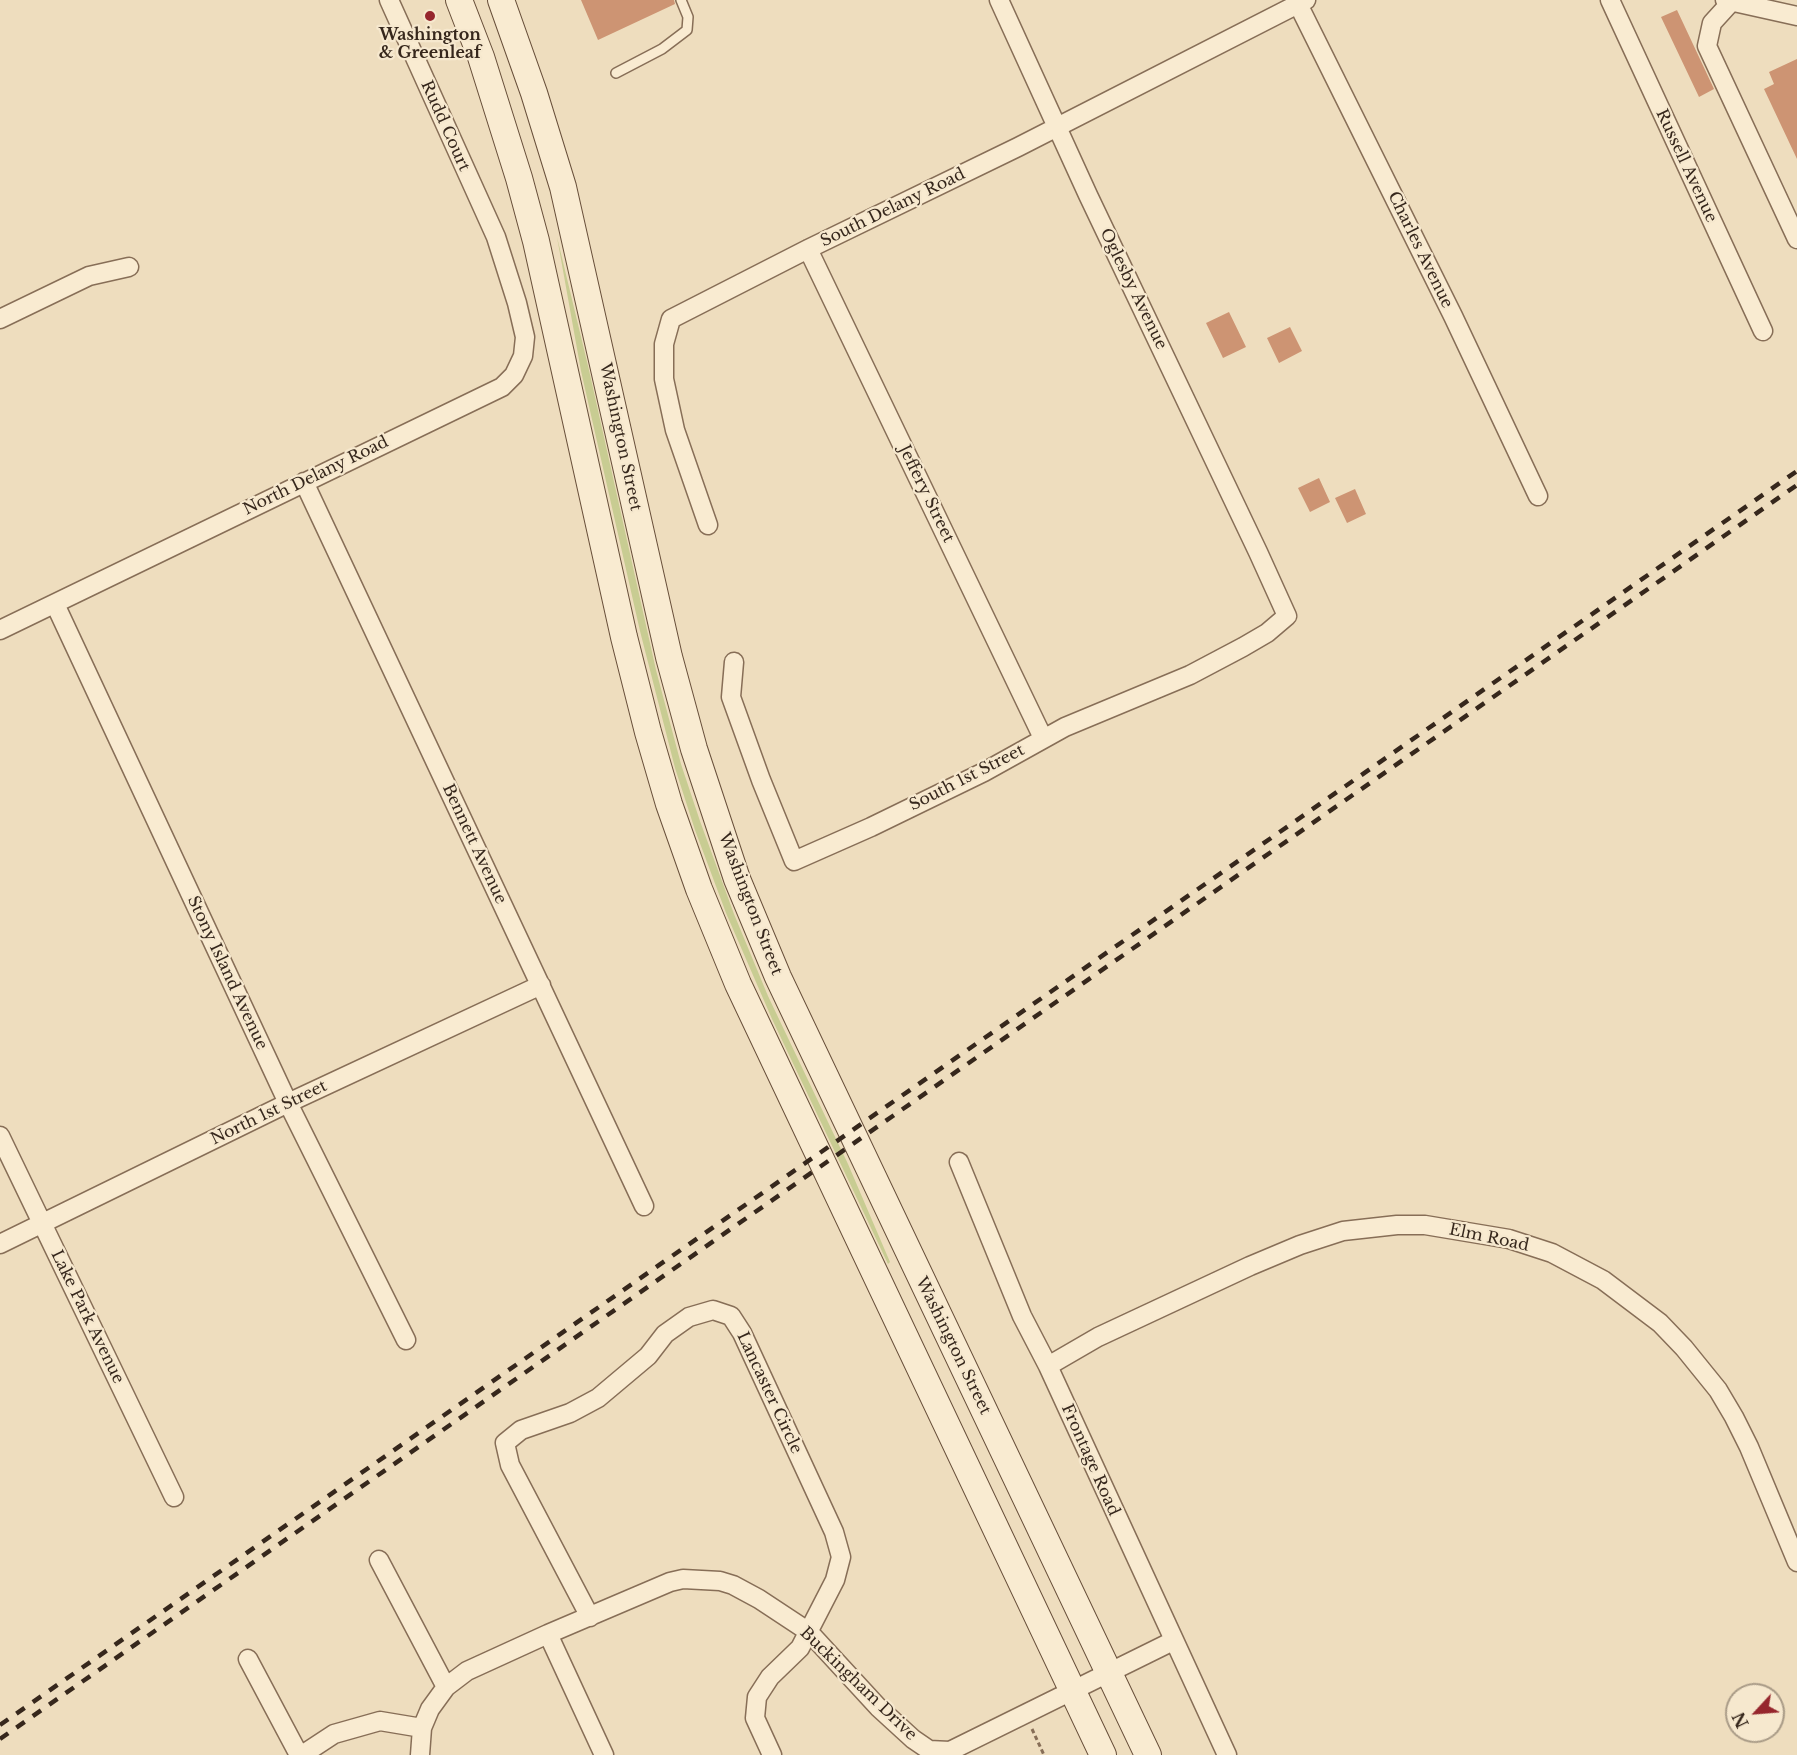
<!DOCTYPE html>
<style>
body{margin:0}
#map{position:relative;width:1797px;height:1755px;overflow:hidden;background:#eeddbe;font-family:"Libre Baskerville",serif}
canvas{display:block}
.north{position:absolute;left:1725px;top:1683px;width:60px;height:60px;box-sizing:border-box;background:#f6e8ce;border:2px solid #a99b87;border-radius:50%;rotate:244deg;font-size:16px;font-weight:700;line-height:24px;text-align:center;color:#36271c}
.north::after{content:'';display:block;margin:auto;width:21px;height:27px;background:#96262d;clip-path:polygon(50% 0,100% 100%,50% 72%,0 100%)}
</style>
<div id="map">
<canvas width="1797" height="1755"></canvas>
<div class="north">N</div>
</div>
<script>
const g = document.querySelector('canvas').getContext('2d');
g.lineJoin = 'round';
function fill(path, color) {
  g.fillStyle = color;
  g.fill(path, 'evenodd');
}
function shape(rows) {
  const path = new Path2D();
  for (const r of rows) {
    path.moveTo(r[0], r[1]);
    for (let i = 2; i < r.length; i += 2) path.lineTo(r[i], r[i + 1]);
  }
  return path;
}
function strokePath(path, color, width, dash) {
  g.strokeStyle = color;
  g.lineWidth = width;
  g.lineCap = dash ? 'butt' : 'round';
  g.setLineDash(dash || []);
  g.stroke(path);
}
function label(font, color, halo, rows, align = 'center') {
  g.font = font + ' "Libre Baskerville",serif';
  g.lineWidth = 4.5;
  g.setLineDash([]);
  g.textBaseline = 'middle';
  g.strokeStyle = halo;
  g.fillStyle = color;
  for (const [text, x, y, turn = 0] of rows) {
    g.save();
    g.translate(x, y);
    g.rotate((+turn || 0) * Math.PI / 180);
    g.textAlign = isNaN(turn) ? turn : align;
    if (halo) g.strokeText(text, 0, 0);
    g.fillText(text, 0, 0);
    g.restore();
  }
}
const green = shape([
 [557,237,589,370,656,670,681,764,700,821,734,914,768,996,848,1164,890,1262,888,1264,772,1019,726,913,695,830,675,768,640,631,581,371]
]);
const building = shape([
 [581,0,674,0,675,4,598,40],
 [1677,10,1714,89,1699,97,1661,17],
 [1797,59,1797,159,1764,89,1774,84,1769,72],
 [1229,312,1246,347,1223,358,1206,323],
 [1290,327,1302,351,1279,363,1267,338],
 [1319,478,1330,502,1310,512,1298,488],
 [1355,489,1366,514,1347,523,1335,498]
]);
const path = shape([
 [1032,1729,1044,1755]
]);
const lane = shape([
 [616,73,662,49,687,30,688,17,681,0]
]);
const street = shape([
 [1610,0,1763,331],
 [1725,0,1797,16],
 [1733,0,1712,23,1707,46,1797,239],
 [1298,4,1453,316,1538,496],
 [808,249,1043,738],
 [0,319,89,276,129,267],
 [304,482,644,1206],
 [708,525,675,430,664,379,664,344,671,319,808,249,1018,147,1306,0],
 [55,604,288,1103,406,1340],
 [0,630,502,387,514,375,523,356,525,337,517,303,496,237,389,0],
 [734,662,731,697,761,780,794,861,871,827,984,772,1065,727,1190,675,1243,647,1267,633,1287,616,1258,552,1088,195,999,0],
 [0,1136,174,1497],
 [959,1162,1022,1316,1048,1366,1227,1755],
 [0,1244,288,1103,541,985],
 [1048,1366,1098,1337,1250,1266,1300,1245,1343,1231,1397,1225,1425,1225,1509,1239,1552,1253,1603,1280,1660,1323,1684,1348,1718,1390,1734,1417,1749,1447,1797,1562],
 [379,1560,446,1687],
 [590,1617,510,1465,505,1443,521,1430,570,1413,598,1398,648,1356,665,1334,689,1317,713,1310,731,1316,742,1333,834,1532,841,1557,835,1580,800,1648,770,1677,757,1697,755,1718,772,1755],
 [548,1634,604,1755],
 [248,1659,299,1755],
 [302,1755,334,1734,380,1721,422,1728],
 [420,1755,422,1728,430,1709,446,1687,467,1671,548,1634,670,1582,683,1579,720,1581,733,1585,759,1599,809,1632,878,1707,913,1739,929,1750,950,1751,1173,1641]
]);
const secondary = shape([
 [459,0,481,57,519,178,536,241,624,637,648,732,669,804,699,889,738,984,1103,1755],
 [501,0,534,93,563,187,669,657,694,749,737,879,778,977,1148,1755]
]);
const rail = shape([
 [0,1725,1797,471],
 [0,1739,1797,485]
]);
const markers = [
 [430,16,6,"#96262d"]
];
const poiNames = [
 ["Washington",430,35],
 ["& Greenleaf",430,53]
];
const streetNames = [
 ["Rudd Court",445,126,66],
 ["Russell Avenue",1686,166,65],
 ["South Delany Road",893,208,-26],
 ["Charles Avenue",1420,250,64],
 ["Oglesby Avenue",1133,289,64],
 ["Washington Street",620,437,78],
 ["North Delany Road",316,476,-26],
 ["Jeffery Street",926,494,64],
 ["South 1st Street",967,778,-27],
 ["Bennett Avenue",474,844,65],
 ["Washington Street",750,904,69],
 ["Stony Island Avenue",227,973,65],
 ["North 1st Street",269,1113,-26],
 ["Elm Road",1489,1238,12],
 ["Lake Park Avenue",87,1317,64],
 ["Washington Street",953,1346,64],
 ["Lancaster Circle",769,1393,65],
 ["Frontage Road",1090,1460,66],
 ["Buckingham Drive",858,1684,44]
];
fill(green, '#c8cc92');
fill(building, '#cd9473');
strokePath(lane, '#876e57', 12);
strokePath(street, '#876e57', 21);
strokePath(secondary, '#684f3a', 28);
strokePath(path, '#876e57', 3, [4.5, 3]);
strokePath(lane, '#f9ebd1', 9);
strokePath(street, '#f9ebd1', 18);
strokePath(secondary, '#f9ebd1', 26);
strokePath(rail, '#36271c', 4.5, [10, 10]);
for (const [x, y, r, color] of markers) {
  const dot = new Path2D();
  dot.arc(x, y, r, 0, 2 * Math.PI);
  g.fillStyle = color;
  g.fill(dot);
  strokePath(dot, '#f6e8ce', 2);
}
label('bold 16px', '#36271c', '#f6e8ce', poiNames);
label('16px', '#36271c', '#f6e8ce', streetNames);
</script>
